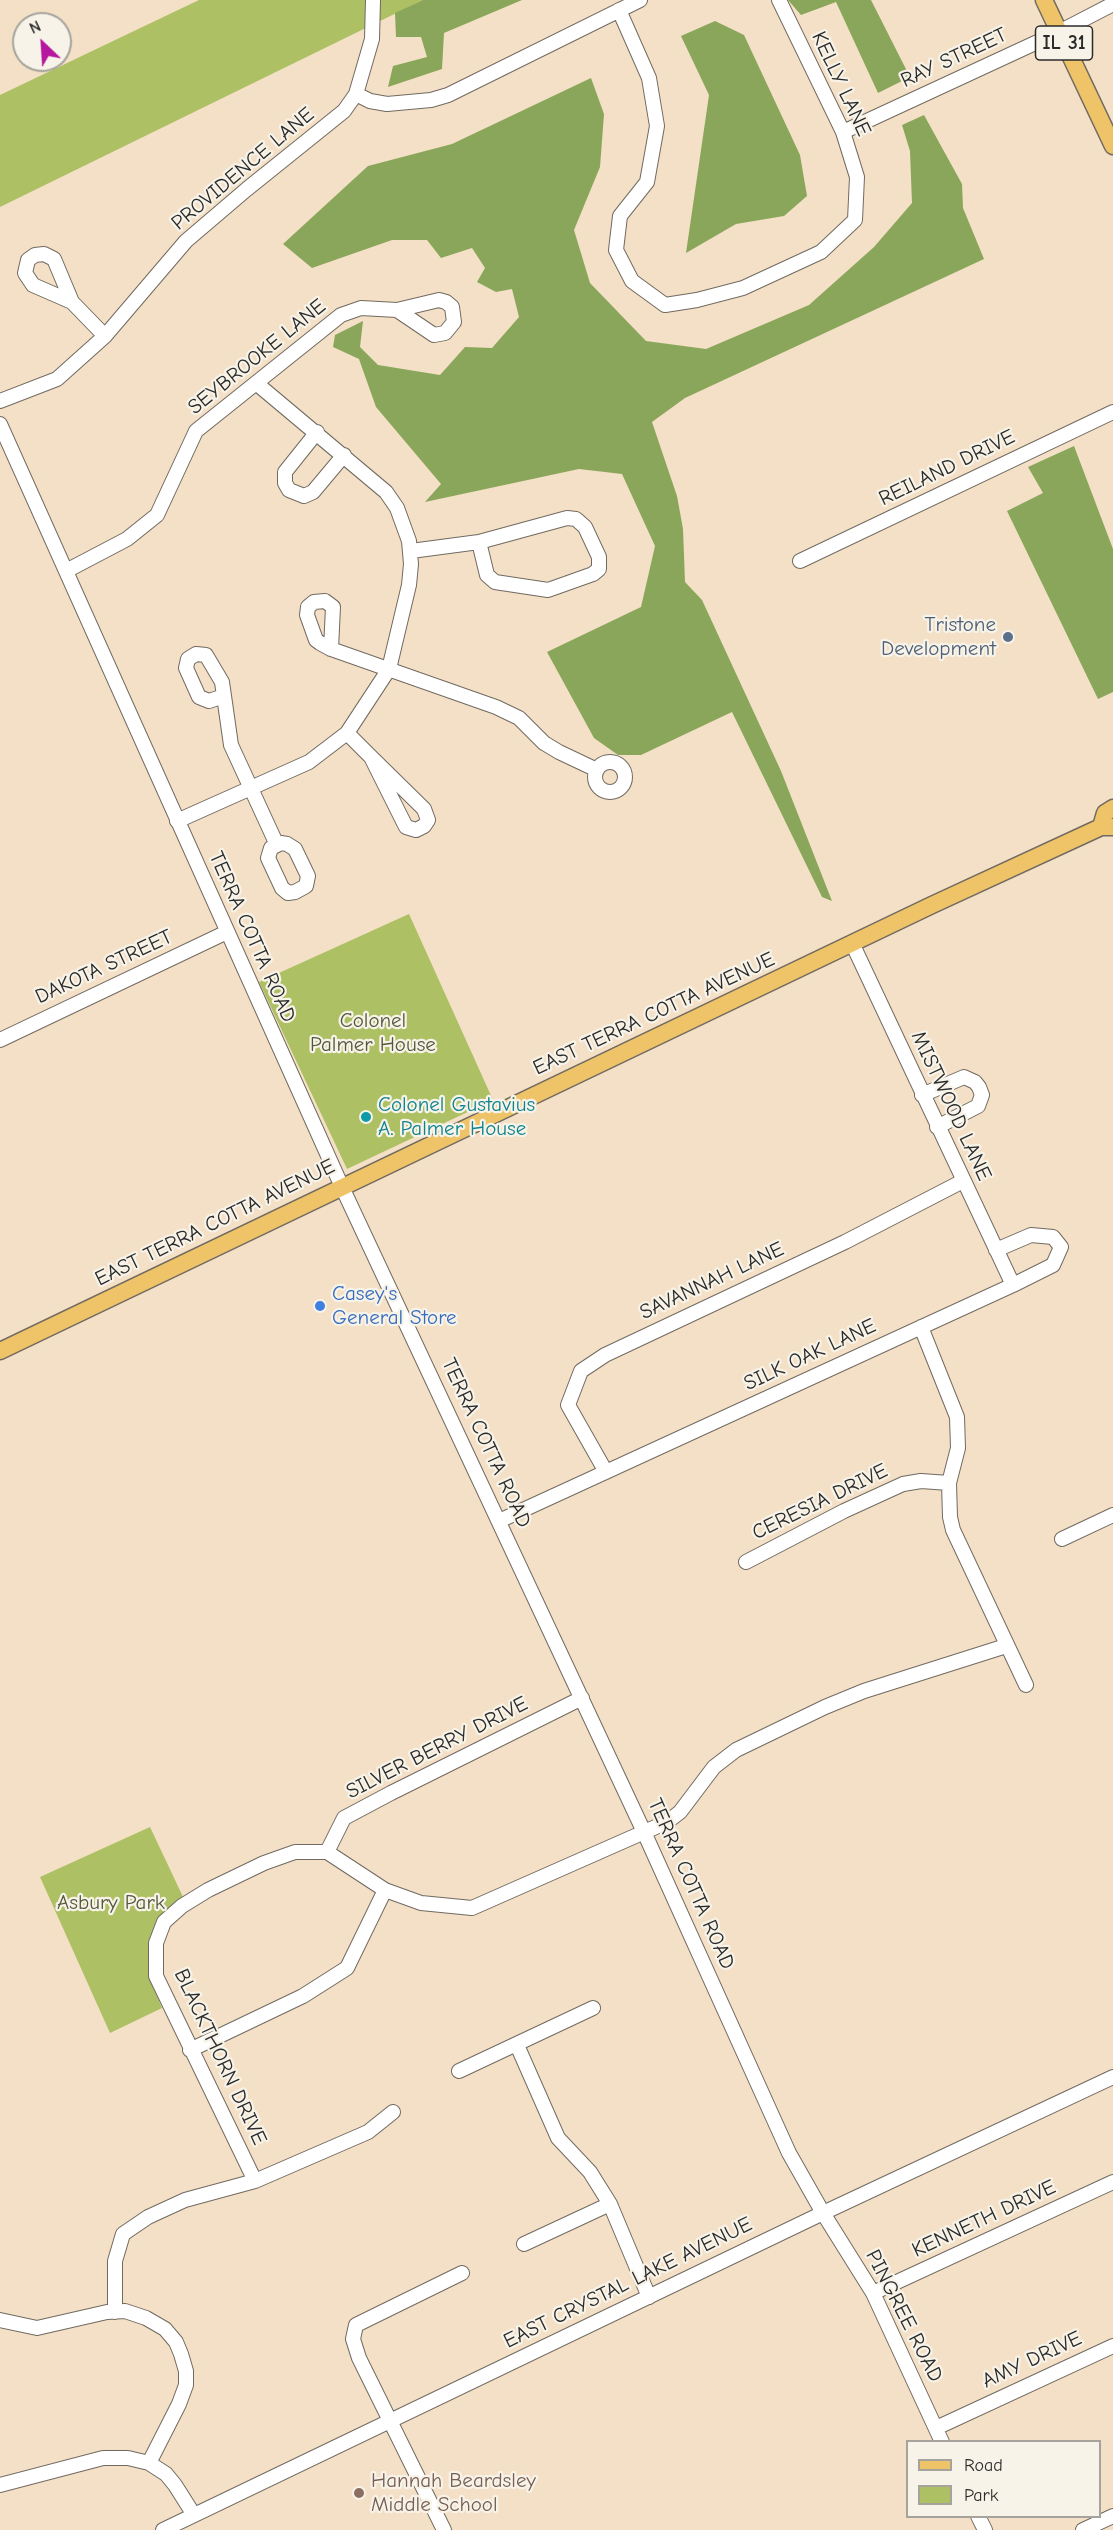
<!DOCTYPE html>
<style>
body{margin:0}
#map{position:relative;width:1113px;height:2530px;overflow:hidden;background:#f4e0c6;font-family:"Comic Neue",sans-serif}
canvas{display:block}
.legend{position:absolute;left:906px;top:2440px;width:195px;height:78px;box-sizing:border-box;background:#f7f3e8;border:2px solid #a5a39c;margin:0;padding:8px 10px;list-style:none;font-size:18px;color:#2b2b2b}
.legend li{display:flex;align-items:center;gap:12px;height:30px}
.legend b{width:30px;border:2px solid #a5a39c}
.north{position:absolute;left:12px;top:12px;width:60px;height:60px;box-sizing:border-box;background:#f7f3e8;border:2px solid #a5a39c;border-radius:50%;rotate:335deg;font-size:16px;font-weight:700;line-height:24px;text-align:center;color:#2b2b2b}
.north::after{content:'';display:block;margin:auto;width:21px;height:27px;background:#b5179e;clip-path:polygon(50% 0,100% 100%,50% 72%,0 100%)}
</style>
<div id="map">
<canvas width="1113" height="2530"></canvas>
<ul class="legend">
<li><b style="height:8px;background:#efc469"></b>Road</li>
<li><b style="height:16px;background:#adc064"></b>Park</li>
</ul>
<div class="north">N</div>
</div>
<script>
const g = document.querySelector('canvas').getContext('2d');
g.lineJoin = 'round';
function fill(path, color) {
  g.fillStyle = color;
  g.fill(path, 'evenodd');
}
function shape(rows) {
  const path = new Path2D();
  for (const r of rows) {
    if (r.length === 3) {
      path.moveTo(r[0] + r[2], r[1]);
      path.arc(r[0], r[1], r[2], 0, 2 * Math.PI);
      continue;
    }
    path.moveTo(r[0], r[1]);
    for (let i = 2; i < r.length; i += 2) path.lineTo(r[i], r[i + 1]);
  }
  return path;
}
function strokePath(path, color, width, dash) {
  g.strokeStyle = color;
  g.lineWidth = width;
  g.lineCap = dash ? 'butt' : 'round';
  g.setLineDash(dash || []);
  g.stroke(path);
}
function label(font, color, halo, rows, align = 'center') {
  g.font = font + ' "Comic Neue",sans-serif';
  g.lineWidth = 4.5;
  g.setLineDash([]);
  g.textBaseline = 'middle';
  g.strokeStyle = halo;
  g.fillStyle = color;
  for (const [text, x, y, turn = 0] of rows) {
    g.save();
    g.translate(x, y);
    g.rotate((+turn || 0) * Math.PI / 180);
    g.textAlign = isNaN(turn) ? turn : align;
    if (halo) g.strokeText(text, 0, 0);
    g.fillText(text, 0, 0);
    g.restore();
  }
}
const green = shape([
 [199,0,423,0,0,207,0,95],
 [409,914,493,1100,347,1169,259,982],
 [150,1827,184,1899,162,1921,151,1970,153,1987,162,2008,110,2033,40,1877]
]);
const forest = shape([
 [423,0,522,0,444,33,442,69,388,87,393,66,427,57,421,37,396,37,395,13],
 [788,0,871,0,910,77,878,93,836,2,801,15],
 [715,21,744,35,800,155,807,196,784,216,736,224,686,253,709,95,681,36],
 [591,78,604,114,600,167,574,230,590,283,646,341,706,349,809,305,874,247,912,203,910,151,902,125,924,115,962,184,963,208,984,259,685,398,652,422,677,496,683,529,685,582,702,600,781,771,832,901,822,897,732,712,641,755,618,755,594,738,547,652,641,607,655,546,622,474,579,469,425,502,441,484,376,407,359,359,333,347,335,335,363,321,360,347,378,365,440,375,465,347,492,348,519,317,512,289,496,292,477,282,485,268,472,248,441,258,427,240,392,240,312,268,283,244,368,166,452,144],
 [1074,446,1113,549,1113,692,1098,699,1007,511,1043,493,1028,467]
]);
const minor = shape([
 [619,10,649,78,657,126,647,182,620,216,616,250,632,281,665,305,697,300,743,288,821,252,855,220,857,177,843,132,779,0],
 [356,94,370,101,387,104,431,100,448,95,640,0],
 [843,132,1059,32,1113,4],
 [72,302,33,285,25,273,28,260,35,255,44,254,54,259,72,302,105,336],
 [0,401,57,379,105,336,186,241,247,189,344,111,356,94,372,39,373,0],
 [0,424,342,1187,644,1832,789,2153,823,2213,873,2293,942,2442],
 [317,432,285,472,285,483,289,490,304,496,313,492,344,455],
 [567,518,576,519,585,527,599,557,599,569,593,574,548,590,495,582,487,575,479,542,567,518],
 [411,551,479,542],
 [800,561,1113,412],
 [66,571,127,539,157,515,196,431,341,315,361,308,397,310,439,300,446,302,452,307,454,322,445,333,434,335,397,310],
 [331,649,333,607,325,601,314,602,308,607,307,615,316,640,320,643,331,649,496,707,519,718,544,743,559,752,597,770],
 [224,696,209,701,199,697,186,668,188,659,196,654,206,655,222,682,231,745,277,845],
 [347,733,371,757,424,809,428,820,424,826,416,830,406,827,371,757],
 [610,777,15],
 [177,821,309,762,347,733,389,669,409,585,411,564,409,541,397,508,386,492,256,383],
 [281,843,287,844,295,849,308,876,306,886,295,892,288,893,282,888,268,858,271,848,281,843],
 [852,943,1013,1285],
 [0,1040,227,932],
 [922,1095,964,1077,975,1082,979,1087,982,1095,978,1106,937,1127],
 [921,1327,957,1417,958,1448,949,1483,950,1517,953,1530,1026,1685],
 [606,1472,568,1405,581,1371,605,1355,845,1242,963,1181],
 [499,1521,1013,1285,1053,1265,1061,1247,1053,1237,1031,1235,996,1250],
 [1062,1539,1113,1515],
 [746,1562,844,1511,903,1484,921,1481,949,1483],
 [327,1852,344,1818,391,1793,582,1698],
 [517,2045,558,2138,590,2172,610,2204,649,2297],
 [190,2050,303,1996,347,1968,385,1890],
 [459,2071,593,2008],
 [255,2181,156,1976,156,1943,164,1922,182,1906,208,1890,264,1863,295,1852,327,1852,385,1890,421,1903,472,1908,667,1822,680,1812,714,1767,736,1750,825,1707,864,1691,1006,1646],
 [524,2244,610,2204],
 [873,2293,1113,2182],
 [115,2312,115,2261,123,2234,148,2217,185,2200,255,2181,368,2132,393,2112],
 [0,2320,37,2328,107,2312,125,2311,146,2318,165,2329,176,2342,181,2354,186,2371,186,2385,179,2404,149,2463],
 [936,2428,1113,2346],
 [0,2485,103,2458,128,2458,149,2463,166,2474,175,2485,194,2515],
 [978,2516,985,2530],
 [163,2530,823,2213,1113,2077],
 [444,2530,359,2358,353,2339,356,2325,462,2273],
 [1083,2530,1113,2516]
]);
const major = shape([
 [1044,0,1113,146],
 [1101,827,1105,813,1113,808],
 [0,1351,932,905,1101,827,1113,827]
]);
const markers = [
 [1008,637,6,"#5c6f8a"],
 [366,1117,6,"#0f9aa8"],
 [320,1306,6,"#3f7fe0"],
 [359,2493,6,"#8d6e63"]
];
const shields = [
 [1064,43,57]
];
const shieldNames = [
 ["IL 31",1064,43]
];
const streetNames = [
 ["RAY STREET",954,58,-25],
 ["KELLY LANE",841,84,65],
 ["PROVIDENCE LANE",243,169,-40],
 ["SEYBROOKE LANE",257,357,-39],
 ["REILAND DRIVE",947,468,-26],
 ["TERRA COTTA ROAD",252,937,66],
 ["DAKOTA STREET",104,967,-25],
 ["EAST TERRA COTTA AVENUE",654,1014,-25],
 ["MISTWOOD LANE",951,1106,65],
 ["EAST TERRA COTTA AVENUE",215,1223,-26],
 ["SAVANNAH LANE",712,1281,-25],
 ["SILK OAK LANE",810,1355,-25],
 ["TERRA COTTA ROAD",486,1443,65],
 ["CERESIA DRIVE",820,1502,-26],
 ["SILVER BERRY DRIVE",437,1748,-27],
 ["TERRA COTTA ROAD",691,1884,66],
 ["BLACKTHORN DRIVE",220,2057,65],
 ["KENNETH DRIVE",984,2219,-25],
 ["EAST CRYSTAL LAKE AVENUE",628,2283,-26],
 ["PINGREE ROAD",904,2316,63],
 ["AMY DRIVE",1032,2360,-25]
];
const serviceNames = [
 ["Tristone",996,625],
 ["Development",996,649]
];
const parkNames = [
 ["Colonel",373,1021],
 ["Palmer House",373,1045],
 ["Asbury Park",111,1903]
];
const cultureNames = [
 ["Colonel Gustavius",378,1105],
 ["A. Palmer House",378,1129]
];
const shopNames = [
 ["Casey's",332,1294],
 ["General Store",332,1318]
];
const educationNames = [
 ["Hannah Beardsley",371,2481],
 ["Middle School",371,2505]
];
fill(green, '#adc064');
fill(forest, '#8aa65a');
strokePath(minor, '#716a61', 16);
strokePath(major, '#716a61', 19);
strokePath(minor, '#fff', 14);
strokePath(major, '#efc469', 16);
for (const [x, y, r, color] of markers) {
  const dot = new Path2D();
  dot.arc(x, y, r, 0, 2 * Math.PI);
  g.fillStyle = color;
  g.fill(dot);
  strokePath(dot, '#f7f3e8', 2);
}
for (const [x, y, w] of shields) {
  const box = new Path2D();
  box.roundRect(x - w / 2, y - 17, w, 34, 4.5);
  g.fillStyle = '#f7f3e8';
  g.fill(box);
  strokePath(box, '#2b2b2b', 1.5);
}
label('bold 20px', '#2b2b2b', null, shieldNames);
label('21px', '#2b2b2b', '#f7f3e8', streetNames);
label('21px', '#4e5e75', '#f7f3e8', serviceNames, 'right');
label('21px', '#52583c', '#f7f3e8', parkNames);
label('21px', '#0d838f', '#f7f3e8', cultureNames, 'left');
label('21px', '#366cbe', '#f7f3e8', shopNames, 'left');
label('21px', '#785e54', '#f7f3e8', educationNames, 'left');
</script>
